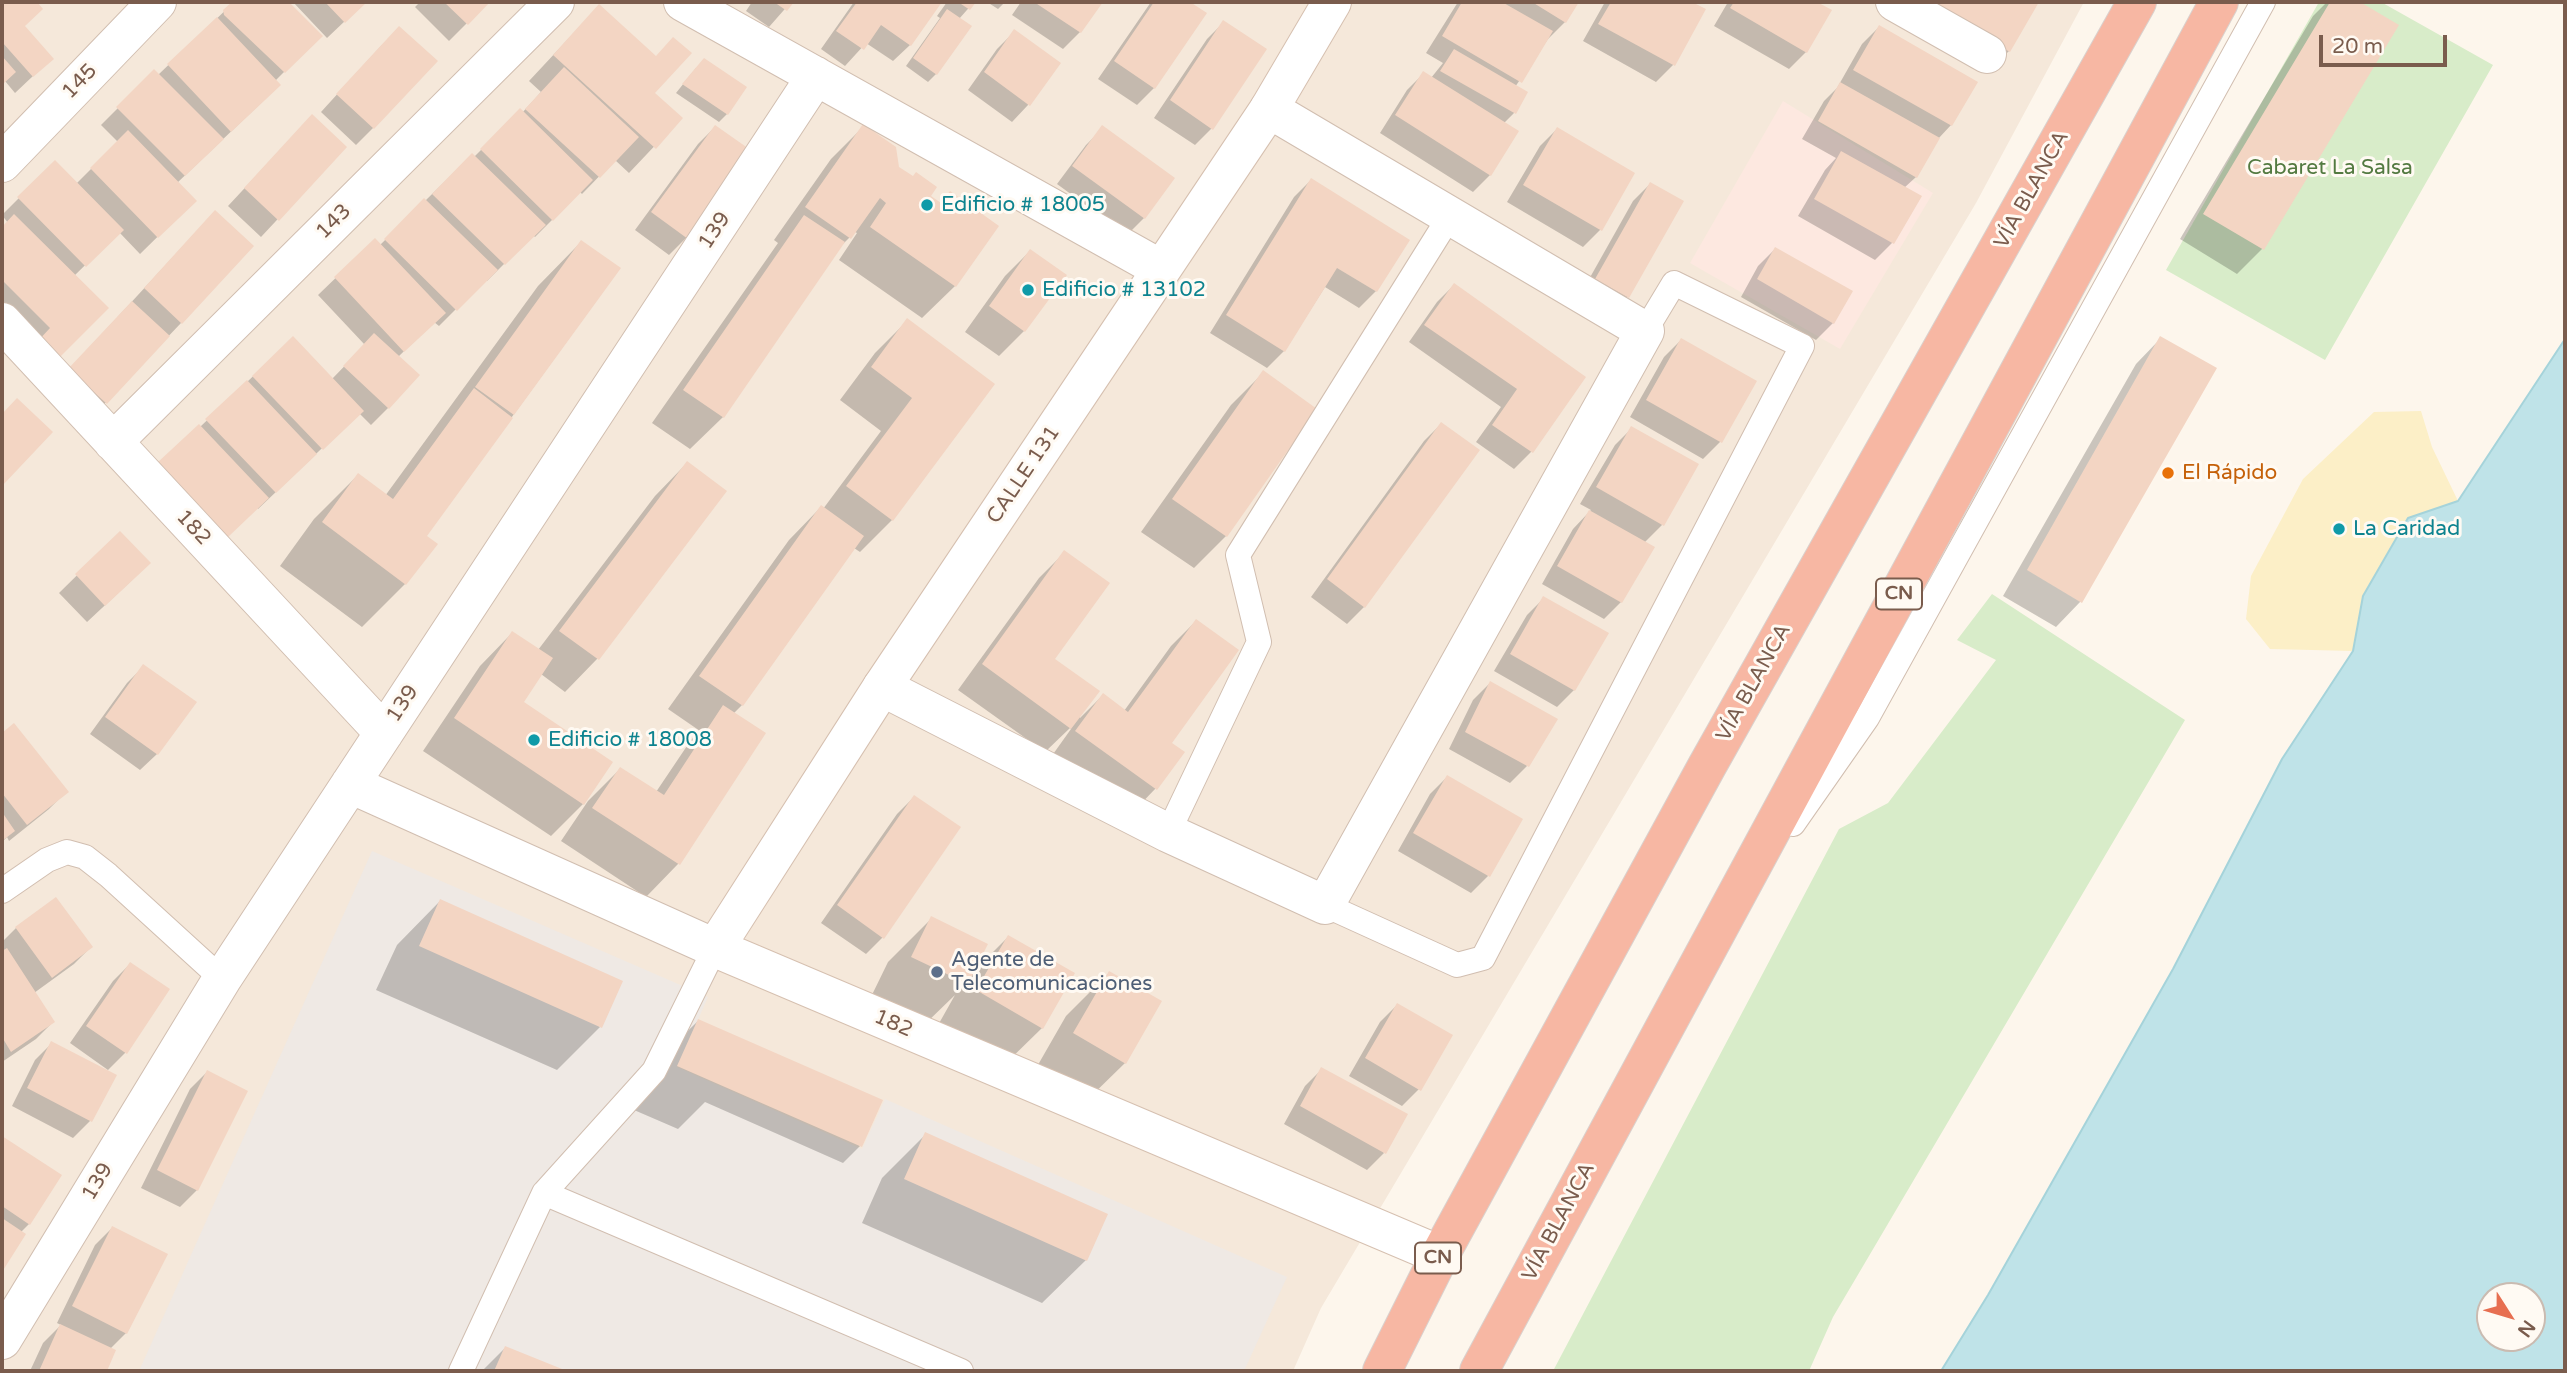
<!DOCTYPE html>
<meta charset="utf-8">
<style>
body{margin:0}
#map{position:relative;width:2567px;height:1373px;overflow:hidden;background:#fdf6ec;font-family:"Varela Round",sans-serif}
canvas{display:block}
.frame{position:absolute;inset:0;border:4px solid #7a5c4d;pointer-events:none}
.north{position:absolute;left:2476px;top:1282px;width:70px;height:70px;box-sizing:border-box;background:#fffaf3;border:2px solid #cabbb1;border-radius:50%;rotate:127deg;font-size:19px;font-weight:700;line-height:28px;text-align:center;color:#7a5c4d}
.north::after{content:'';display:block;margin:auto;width:24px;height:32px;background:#e76f51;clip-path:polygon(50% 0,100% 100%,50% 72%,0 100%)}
.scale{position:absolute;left:2319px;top:35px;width:128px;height:32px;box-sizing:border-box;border:4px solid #7a5c4d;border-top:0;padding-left:9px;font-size:21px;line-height:24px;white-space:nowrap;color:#7a5c4d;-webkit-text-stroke:5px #fffaf3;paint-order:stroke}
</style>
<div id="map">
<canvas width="2567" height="1373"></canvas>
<div class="frame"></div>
<div class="north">N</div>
<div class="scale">20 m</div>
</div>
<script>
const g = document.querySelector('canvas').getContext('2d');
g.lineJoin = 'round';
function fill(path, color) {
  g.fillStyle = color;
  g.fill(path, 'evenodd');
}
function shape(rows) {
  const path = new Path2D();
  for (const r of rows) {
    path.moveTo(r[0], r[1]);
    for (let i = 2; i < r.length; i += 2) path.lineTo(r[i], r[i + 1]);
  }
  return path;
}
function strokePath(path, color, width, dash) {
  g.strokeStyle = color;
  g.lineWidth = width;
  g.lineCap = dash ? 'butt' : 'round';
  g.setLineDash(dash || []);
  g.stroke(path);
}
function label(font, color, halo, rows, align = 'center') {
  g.font = font + ' "Varela Round",sans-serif';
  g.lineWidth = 6;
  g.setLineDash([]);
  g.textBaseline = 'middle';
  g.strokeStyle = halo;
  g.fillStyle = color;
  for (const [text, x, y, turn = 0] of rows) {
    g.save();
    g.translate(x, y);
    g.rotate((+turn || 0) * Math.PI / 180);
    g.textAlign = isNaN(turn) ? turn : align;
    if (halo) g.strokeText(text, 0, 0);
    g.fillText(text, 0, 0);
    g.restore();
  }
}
const residential = shape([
 [2,2,2084,2,1976,203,1321,1308,1293,1371,2,1371]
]);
const commercial = shape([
 [1783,101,1933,193,1840,349,1690,263]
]);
const industrial = shape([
 [372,851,708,997,677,1067,862,1149,885,1099,1287,1277,1244,1371,139,1371]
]);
const green = shape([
 [2319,2,2381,2,2493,65,2325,360,2166,270],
 [1992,594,2185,720,1833,1317,1809,1371,1553,1371,1839,829,1888,803,1996,660,1957,640]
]);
const sand = shape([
 [2421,411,2432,447,2458,501,2408,518,2363,596,2353,651,2270,649,2246,619,2251,576,2303,479,2374,412]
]);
const water = shape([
 [2565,339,2565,1371,1941,1371,1988,1295,2173,969,2282,759,2353,651,2363,596,2408,518,2458,501,2565,339],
 [2490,1296,2532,1296,2532,1338,2490,1338,2490,1296]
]);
const shadow = shape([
 [2,2,35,2,23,27,51,59,15,93,5,81,2,84],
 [234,2,287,2,320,36,275,81,262,102,177,183,194,201,140,254,119,232,74,276,37,377,2,314,2,229,8,223,2,215,55,162,76,184,118,142,101,125,154,72,158,75],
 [293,2,365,2,327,38],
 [420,2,488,2,449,41,415,7],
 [752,2,791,2,769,27,746,11],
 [854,2,940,2,910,45,893,61,866,43,845,66,821,49],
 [947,2,974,2,959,19,936,74,928,82,906,66,940,18,937,16],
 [987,2,1005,2,998,9],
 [1021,2,1100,2,1080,32,1063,49,1012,15],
 [1151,2,1187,2,1204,13,1154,88,1137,105,1098,79],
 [1458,2,1577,2,1565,22,1548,39,1515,87,1526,93,1514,113,1504,123,1490,175,1473,192,1380,133,1407,90,1424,73,1431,78,1443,63,1426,53],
 [1605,2,1689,2,1704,10,1673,65,1656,82,1583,41],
 [1728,2,1814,2,1829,11,1806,52,1789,69,1714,26],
 [1900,2,2037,2,2009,51,1992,68],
 [2327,2,2357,2,2396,25,2262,249,2237,274,2180,239,2313,16],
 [599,6,653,93,681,118,629,173,615,160,582,194,580,192,535,237,533,235,487,281,486,279,439,326,434,322,398,357,388,408,371,425,359,413,258,509,200,427,293,338,332,379,365,345,318,295,375,240,380,245,472,155,474,157,520,111,522,113,541,92,529,81],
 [1224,22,1212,128,1195,145,1154,118,1207,39],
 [1879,27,1951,125,1938,139,1916,177,1904,188,1892,243,1875,260,1798,216,1825,170,1836,158,1802,139,1824,101,1837,88,1862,44],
 [1014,32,1028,105,1012,122,968,90,997,49],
 [382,45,373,128,356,145,321,112],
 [696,68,727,114,719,122,676,93],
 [864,126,898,168,929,196,939,204,950,193,955,286,922,318,839,260,857,233,855,232,837,250,723,417,690,449,652,423,778,243,774,240,831,159],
 [715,127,750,152,686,238,669,255,635,230,698,144],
 [1103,128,1144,218,1127,235,1057,184,1086,145],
 [1557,129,1633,174,1600,230,1583,247,1507,202,1540,146],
 [296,133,345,147,261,237,228,206],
 [1311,180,1408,240,1376,291,1359,308,1325,287,1284,351,1267,368,1210,333,1294,197],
 [1650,184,1681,201,1627,297,1610,314,1579,297,1633,201],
 [198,230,181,323,89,420,53,387],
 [581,242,619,269,425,537,405,584,362,627,280,566,314,519,358,475,385,496,538,286],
 [1775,249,1833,323,1816,340,1741,297,1758,266],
 [1030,251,1024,331,999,356,965,332,1005,276],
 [1454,285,1584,377,1531,452,1514,469,1476,442,1501,407,1409,342,1437,302],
 [907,321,993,384,892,520,860,552,854,548,742,705,733,714,764,733,678,864,646,897,561,841,588,801,620,769,656,792,691,740,700,731,668,709,789,540,821,507,823,509,881,431,840,400,875,353],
 [2161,338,2081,601,2056,627,2003,596,2136,364],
 [1681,340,1755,382,1720,442,1703,459,1630,417,1664,357],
 [1263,373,1226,536,1194,568,1141,532,1231,405],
 [1441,424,1364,607,1347,624,1311,597,1424,441],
 [1632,428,1662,525,1644,543,1652,548,1621,602,1604,619,1542,584,1573,529,1591,510,1580,504,1615,445],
 [687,463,724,491,597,659,565,692,541,674,521,703,583,804,551,836,423,751,480,666,512,633,538,650,655,496],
 [120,533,132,580,87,622,59,593],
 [1064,553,1053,659,1080,718,1103,695,1124,711,1171,646,1196,621,1169,743,1156,788,1131,814,1051,757,1071,729,1070,728,1045,752,958,690,1039,578],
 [1544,598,1574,690,1557,707,1494,671,1527,615],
 [144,666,157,754,140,770,90,734,127,683],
 [1490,683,1527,766,1510,783,1449,749,1473,700],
 [14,725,66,792,49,809,9,841,7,837,2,842,2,735],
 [1447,777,1488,876,1471,893,1398,851,1430,794],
 [914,797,883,937,866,954,821,923,897,814],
 [56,899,91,947,74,964,34,993,53,1022,36,1039,2,1062,2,953,4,952,2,942,16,928],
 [440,901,600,1027,557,1070,376,990,397,945],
 [931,919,972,973,1008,937,1042,1028,998,1071,933,1034,955,995,923,1026,869,1001,888,962],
 [130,964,125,1053,108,1070,70,1043,113,981],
 [1109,973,1125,1063,1081,1106,1031,1077,1066,1016],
 [1397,1005,1419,1089,1402,1106,1349,1076,1380,1022],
 [698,1021,860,1146,843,1163,705,1102,678,1129,634,1110,654,1064],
 [52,1043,114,1076,90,1121,73,1138,12,1106,35,1060],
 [1322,1069,1384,1153,1367,1170,1284,1124,1305,1086],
 [207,1072,197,1190,180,1207,141,1188,190,1089],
 [926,1134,1086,1260,1042,1303,862,1223,882,1178],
 [2,1138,59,1175,29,1224,21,1232,24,1234,2,1269],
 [112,1228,126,1333,110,1349,114,1351,105,1371,30,1371,43,1343,61,1325,57,1323,95,1245],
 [505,1348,563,1371,482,1371]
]);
const building = shape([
 [2,2,37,2,43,9,25,26,54,59,33,77,2,42],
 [232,2,289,2,323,36,285,73,224,15,223,10],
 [325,2,367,2,345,23],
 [444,2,490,2,468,25],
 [774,2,794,2,787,11],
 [857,2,942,2,911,46,881,25,864,50,836,31],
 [958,2,976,2,970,10],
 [1034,2,1103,2,1081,33],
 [1154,2,1190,2,1207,13,1155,89,1114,61],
 [1462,2,1502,2,1553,31,1522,83,1442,36],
 [1532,2,1579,2,1566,23],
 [1611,2,1692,2,1706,9,1675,66,1598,24],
 [1734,2,1817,2,1832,10,1807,53,1730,8],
 [1922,2,2039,2,2010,52],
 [2330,2,2360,2,2399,25,2264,250,2203,214],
 [599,4,656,56,673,37,692,53,655,93,683,118,656,149,553,55],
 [947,9,972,26,937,75,913,58],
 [217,17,281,85,231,132,167,64],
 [1223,20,1267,49,1213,130,1170,100],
 [1879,25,1978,82,1952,126,1853,70],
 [399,26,438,61,374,129,336,94],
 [1014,29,1061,63,1030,106,984,72],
 [1454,49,1528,92,1516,114,1440,71],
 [2,56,16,72,2,85],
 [704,58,747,87,728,115,682,84],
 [564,67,639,137,600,178,525,109],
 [154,69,224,139,185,176,116,107],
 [1423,71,1519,131,1491,176,1395,115],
 [1840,82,1940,138,1917,178,1818,121],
 [520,108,593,180,553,221,480,149],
 [312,114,347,147,279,221,244,188],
 [863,124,896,147,899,167,913,176,916,172,937,187,931,196,941,203,950,191,999,226,956,287,870,227,886,203,880,198,851,239,805,207],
 [715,125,752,151,688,239,651,212],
 [1102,125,1175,178,1145,219,1072,166],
 [1557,127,1635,173,1602,231,1523,185],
 [128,130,197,201,158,238,90,168],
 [1841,151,1922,196,1894,244,1814,199],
 [472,153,546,225,505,265,432,194],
 [55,160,124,230,86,267,17,197],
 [1311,178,1410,240,1377,292,1337,268,1285,352,1226,315],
 [1650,182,1684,201,1629,298,1595,279],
 [424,198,498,270,457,311,384,239],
 [215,210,254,246,182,324,144,288],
 [14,214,109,308,55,362,36,343,50,328,2,280,2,227],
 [804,215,845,242,724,418,683,390],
 [375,238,446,313,404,352,334,277],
 [581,240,621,268,514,415,475,387],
 [1775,247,1853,291,1834,324,1757,279],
 [1030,249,1067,275,1025,332,989,306],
 [1454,283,1586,377,1533,453,1492,425,1517,389,1424,325],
 [132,301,170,336,107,404,68,369],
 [907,318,995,384,893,521,846,486,912,398,871,367],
 [374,333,420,375,389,409,343,366],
 [293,336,364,411,323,450,252,376],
 [2160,336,2217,368,2082,603,2027,570],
 [1681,338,1757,381,1722,443,1646,400],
 [1263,370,1317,409,1227,537,1172,499],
 [247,380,317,454,276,493,205,419],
 [474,388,513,418,427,536,438,544,406,585,322,522,358,473,393,499],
 [17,398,53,432,2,486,2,414],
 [1441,422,1480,450,1365,608,1327,579],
 [199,424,269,498,228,537,157,463],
 [1631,426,1699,464,1664,526,1596,487],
 [687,461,727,491,599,660,559,631],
 [821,505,864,536,743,706,699,676],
 [1589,510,1655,547,1622,603,1557,566],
 [120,531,151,563,105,606,75,574],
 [1064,550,1110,583,1055,659,1100,691,1071,729,982,664],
 [1543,596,1609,633,1575,691,1510,654],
 [1196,619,1239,650,1172,743,1185,752,1157,790,1075,731,1103,693,1128,712],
 [512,631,553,658,524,702,613,762,584,805,454,718],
 [143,664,197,702,158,755,105,717],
 [1490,681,1558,719,1529,767,1465,732],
 [723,705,766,733,680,865,592,808,620,767,664,795],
 [14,723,69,792,27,825,2,793,2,733],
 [1447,775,1523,819,1490,877,1413,833],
 [914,795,961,827,884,939,837,905],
 [2,812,15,831,2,841],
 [56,897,93,947,52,978,15,927],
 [440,899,623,981,602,1028,419,946],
 [931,916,988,944,968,984,911,957],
 [1008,935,1075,973,1043,1029,976,990],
 [7,948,55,1022,11,1052,2,1037,2,951],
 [130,962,170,989,127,1054,86,1026],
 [1109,971,1162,1001,1126,1064,1073,1033],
 [1397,1003,1453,1035,1421,1091,1365,1058],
 [698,1019,883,1100,862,1147,677,1066],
 [51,1041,117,1075,92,1122,27,1088],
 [1321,1067,1408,1114,1386,1154,1300,1106],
 [207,1070,248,1091,198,1191,157,1170],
 [925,1132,1108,1214,1087,1261,904,1179],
 [2,1136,62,1175,30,1225,2,1206],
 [2,1218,26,1234,2,1272],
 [112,1226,168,1254,127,1334,72,1306],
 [60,1324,116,1350,107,1371,39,1371],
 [505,1346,567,1371,494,1371]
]);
const lane = shape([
 [1793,824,1867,718,2263,2],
 [1168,833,1259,642,1238,555,1450,216],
 [2,891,47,860,67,852,85,857,108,875,222,979],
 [1325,905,1457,965,1483,958,1802,346,1674,283,1645,331],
 [544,1193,961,1371],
 [461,1371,544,1193,654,1071,715,948]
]);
const street = shape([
 [683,2,1161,269],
 [1895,2,1987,54],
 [2,163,157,2],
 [2,322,384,733],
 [113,442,555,2],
 [882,687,1168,833,1325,905,1645,331,1269,109],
 [350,784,715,948],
 [2,1340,222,979,816,76]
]);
const secondary = shape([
 [1332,2,1269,109,882,687,715,948,1440,1255]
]);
const highway = shape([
 [1382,1371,1440,1255,1707,766,2137,2],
 [1479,1371,2219,2]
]);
const markers = [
 [927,205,7,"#0f9aa8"],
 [1028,290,7,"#0f9aa8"],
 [2168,473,7,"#e8710a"],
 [2339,529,7,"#0f9aa8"],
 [534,740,7,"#0f9aa8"],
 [937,972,7,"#5c6f8a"]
];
const shields = [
 [1899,594,46],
 [1438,1258,46]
];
const shieldNames = [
 ["CN",1899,594],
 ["CN",1438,1258]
];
const streetNames = [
 ["145",80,82,-46],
 ["VÍA BLANCA",2032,190,-61],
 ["143",334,222,-45],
 ["139",715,231,-57],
 ["CALLE 131",1024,475,-56],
 ["182",193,528,47],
 ["VÍA BLANCA",1754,683,-61],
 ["139",403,704,-57],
 ["182",893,1024,23],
 ["139",98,1182,-59],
 ["VÍA BLANCA",1559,1222,-62]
];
const parkNames = [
 ["Cabaret La Salsa",2330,168]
];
const cultureNames = [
 ["Edificio # 18005",941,205],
 ["Edificio # 13102",1042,290],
 ["La Caridad",2353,529],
 ["Edificio # 18008",548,740]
];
const foodNames = [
 ["El Rápido",2182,473]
];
const serviceNames = [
 ["Agente de",951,960],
 ["Telecomunicaciones",951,984]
];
fill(residential, '#f5e8da');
fill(commercial, '#fde8e0');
fill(industrial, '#efe9e4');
fill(green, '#d8ecc9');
fill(sand, '#fcefc7');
fill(water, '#bfe3e8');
strokePath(water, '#a5d3da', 2);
fill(shadow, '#0003');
fill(building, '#f3d5c3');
strokePath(lane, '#d1beb0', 26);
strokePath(street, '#d1beb0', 40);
strokePath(secondary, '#d6c0b0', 40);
strokePath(highway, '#dad1cd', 40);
strokePath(lane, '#fff', 24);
strokePath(street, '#fff', 38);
strokePath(secondary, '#fff', 38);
strokePath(highway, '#f7b7a3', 38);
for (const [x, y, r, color] of markers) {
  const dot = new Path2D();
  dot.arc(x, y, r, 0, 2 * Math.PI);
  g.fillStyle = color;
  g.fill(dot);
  strokePath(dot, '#fffaf3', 2.5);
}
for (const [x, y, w] of shields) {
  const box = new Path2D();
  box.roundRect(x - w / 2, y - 15.5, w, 31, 5);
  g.fillStyle = '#fffaf3';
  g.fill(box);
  strokePath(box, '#7a5c4d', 2);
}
label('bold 19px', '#7a5c4d', null, shieldNames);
label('21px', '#7a5c4d', '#fffaf3', streetNames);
label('21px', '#537a41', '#fffaf3', parkNames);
label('21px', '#0d838f', '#fffaf3', cultureNames, 'left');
label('21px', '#c56008', '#fffaf3', foodNames, 'left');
label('21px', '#4e5e75', '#fffaf3', serviceNames, 'left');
</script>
